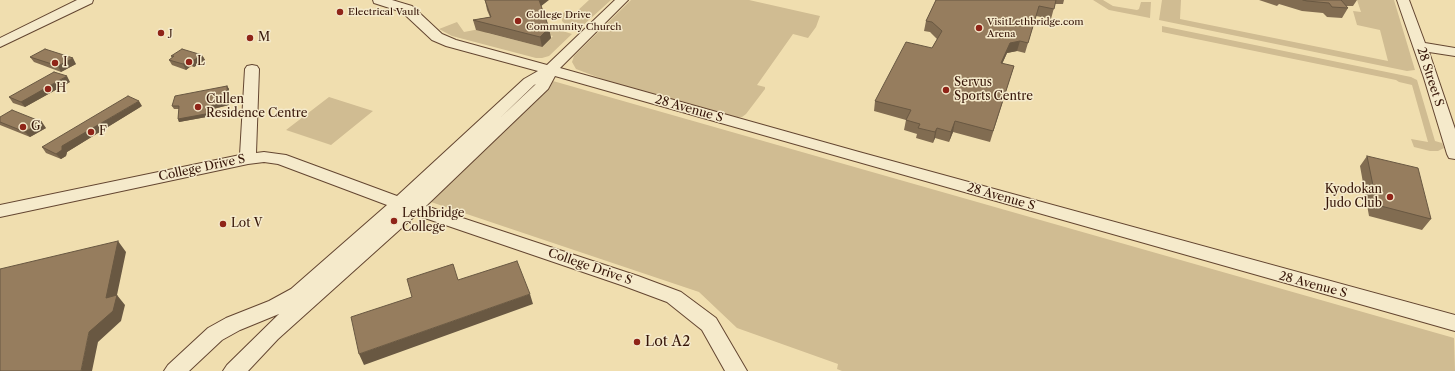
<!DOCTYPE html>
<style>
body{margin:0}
canvas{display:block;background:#f0deaf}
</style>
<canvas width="1455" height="371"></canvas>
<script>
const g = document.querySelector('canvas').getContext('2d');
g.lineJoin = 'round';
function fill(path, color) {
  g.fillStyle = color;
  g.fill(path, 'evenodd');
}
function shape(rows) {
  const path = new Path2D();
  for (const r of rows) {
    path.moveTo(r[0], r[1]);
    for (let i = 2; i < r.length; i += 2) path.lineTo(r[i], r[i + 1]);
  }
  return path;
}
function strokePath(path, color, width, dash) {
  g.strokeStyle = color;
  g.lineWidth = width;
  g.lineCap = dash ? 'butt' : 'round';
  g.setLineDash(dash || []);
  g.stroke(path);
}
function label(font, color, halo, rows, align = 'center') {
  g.font = font + ' "Libre Caslon Text",serif';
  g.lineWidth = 3;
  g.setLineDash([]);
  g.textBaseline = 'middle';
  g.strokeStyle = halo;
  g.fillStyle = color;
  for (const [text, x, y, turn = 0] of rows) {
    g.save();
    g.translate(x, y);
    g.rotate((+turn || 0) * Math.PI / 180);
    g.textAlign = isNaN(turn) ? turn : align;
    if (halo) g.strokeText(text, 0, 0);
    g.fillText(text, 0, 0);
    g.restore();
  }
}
const green = shape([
 [589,0,611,0,580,28,564,23,562,21,563,13,568,10,576,12],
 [631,0,749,0,820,16,816,27,808,38,793,34,757,85,765,87,765,89,746,114,742,117,733,117,618,85,576,69,572,62,574,56],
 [1093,0,1103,0,1113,6,1137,10,1139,9,1141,2,1151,2,1150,18,1109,10],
 [1162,0,1181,0,1180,19,1388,61,1380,30,1357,25,1353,11,1361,12,1357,0,1394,0,1415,70,1407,71,1159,20],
 [457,22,464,32,485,28,487,33,542,47,553,36,545,34,547,26,572,34,549,56,542,58,536,58,452,36,439,29],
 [1162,26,1411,77,1417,80,1435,141,1442,143,1444,148,1438,151,1430,151,1414,147,1411,139,1428,142,1412,85,1399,82,1396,80,1162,32],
 [553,81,1454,338,1455,371,842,371,837,369,838,364,737,328,699,292,428,201],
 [329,97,373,111,331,145,286,130]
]);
const minor = shape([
 [77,0,93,0,92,3,0,47,0,38,77,0],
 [373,0,392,0,412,6,442,34,456,40,547,65,615,0,628,0,560,68,859,152,1455,315,1455,331,555,76,548,89,426,206,638,276,681,292,716,318,747,371,725,371,702,330,667,302,624,286,416,215,278,339,248,371,223,371,227,365,279,314,240,330,222,340,189,371,164,371,168,365,208,328,226,318,269,301,291,289,387,205,278,164,264,162,248,164,0,217,0,205,240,155,245,69,247,66,252,65,257,66,259,69,256,153,264,152,286,155,397,196,524,79,538,71,446,46,432,40,402,12,374,3,373,0],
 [536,84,501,117,534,85,536,84],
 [1397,0,1409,0,1425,43,1455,48,1455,56,1429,52,1455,129,1455,159,1449,158,1447,154,1424,78,1397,0]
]);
const wall = shape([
 [485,0,541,6,551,38,542,47,476,30,473,20,490,17,487,10],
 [936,0,1064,0,1063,4,1055,4,1051,19,1036,16,1025,53,1017,51,1007,53,1002,64,1014,66,990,142,953,132,949,142,935,138,933,143,916,138,917,134,904,130,906,120,874,111,875,101,932,48,937,39,930,32,924,31,926,21],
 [1259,0,1357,0,1353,6,1346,6,1348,8,1342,18,1327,17,1323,13,1302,11,1279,4,1277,6],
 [202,55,205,60,194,67,191,66,186,70,172,65,169,60,172,58,171,56],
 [30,57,76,64,61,72,34,62],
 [70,82,25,107,13,103,9,97],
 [227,86,229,89,229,105,213,109,212,116,179,122,178,119,179,109,174,109,172,106],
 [142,106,67,152,66,156,61,159,46,153,42,147],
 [0,117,46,128,30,137,0,125],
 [1367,156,1431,219,1422,230,1369,216,1360,166]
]);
const shadedWall = shape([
 [539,0,549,0,540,7],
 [549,28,551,38,542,47,540,37],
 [1020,41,1017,51,1007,53,998,73,1001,63,1010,43],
 [202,55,205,60,194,67,191,62],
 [73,58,76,64,61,72,58,66],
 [188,61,191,66,186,70,183,64],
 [67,76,70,82,25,107,21,102],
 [227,86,229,89,229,105,213,109,212,116,179,122,178,119],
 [139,101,142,106,67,152,66,156,61,159,56,154,62,146],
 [955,121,953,132,949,142,951,132],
 [42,122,46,128,30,137,25,132],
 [937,128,935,138,933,143,935,132],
 [118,241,126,252,117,295,125,305,121,321,98,342,92,371,81,371,89,332],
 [530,294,533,304,364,365,359,354]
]);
const building = shape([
 [485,0,539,0,549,28,540,37,473,20,491,17,485,0],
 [936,0,1056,0,1054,9,1039,6,1028,43,1020,41,1010,43,1001,63,1014,66,993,131,955,121,951,132,937,128,935,132,918,128,920,124,906,120,911,110,875,101,906,42,932,48,942,31,932,22,926,21,936,0],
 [1303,0,1341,0,1348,8,1332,7,1329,3,1307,1,1303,0],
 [45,49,73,58,58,66,30,57,45,49],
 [182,49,202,55,191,62,188,61,183,64,169,60,174,56,171,56,182,49],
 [54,72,67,76,21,102,9,97,54,72],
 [227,86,228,102,211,106,211,113,178,119,179,106,172,106,175,96,227,86],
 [128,96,139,101,62,146,62,150,56,154,42,147,128,96],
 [12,110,42,122,25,132,0,122,0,117,12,110],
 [1367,156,1418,168,1431,219,1377,205,1367,156],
 [118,241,106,298,117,295,113,311,89,332,81,371,0,371,0,269,118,241],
 [517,261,530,294,359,354,351,317,412,297,407,279,453,264,458,280,517,261]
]);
const markers = [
 [340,12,4,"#8f2418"],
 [518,21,4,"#8f2418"],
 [979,28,4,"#8f2418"],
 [161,33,4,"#8f2418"],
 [250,38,4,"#8f2418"],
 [189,62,4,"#8f2418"],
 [55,63,4,"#8f2418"],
 [48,89,4,"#8f2418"],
 [946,90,4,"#8f2418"],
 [198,107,4,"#8f2418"],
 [23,127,4,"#8f2418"],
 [91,132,4,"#8f2418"],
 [1390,197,4,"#8f2418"],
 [394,221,4,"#8f2418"],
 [223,224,4,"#8f2418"],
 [637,342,4,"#8f2418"]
];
const farPoinames = [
 ["Electrical Vault",348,12],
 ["College Drive",526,15],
 ["Community Church",526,27],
 ["VisitLethbridge.com",987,22],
 ["Arena",987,34],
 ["J",169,33]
];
const poiNames = [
 ["M",258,38],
 ["L",197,62],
 ["I",63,63],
 ["Servus",954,83],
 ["Sports Centre",954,97],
 ["H",56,89],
 ["Cullen",206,100],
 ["Residence Centre",206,114],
 ["G",31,127],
 ["F",99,132],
 ["Kyodokan",1382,190,"right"],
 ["Judo Club",1382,204,"right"],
 ["Lethbridge",402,214],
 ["College",402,228],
 ["Lot V",231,224]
];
const streetNames = [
 ["28 Street S",1430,77,72],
 ["28 Avenue S",689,109,16],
 ["College Drive S",202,168,-12],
 ["28 Avenue S",1001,197,16],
 ["College Drive S",590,267,19],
 ["28 Avenue S",1313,285,15]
];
const nearPoinames = [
 ["Lot A2",645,342]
];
fill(green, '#d0bc92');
strokePath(minor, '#644631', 2);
fill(minor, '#f5eacb');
fill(wall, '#816c51');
fill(shadedWall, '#695842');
fill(building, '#967d5e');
strokePath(building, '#695842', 1);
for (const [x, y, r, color] of markers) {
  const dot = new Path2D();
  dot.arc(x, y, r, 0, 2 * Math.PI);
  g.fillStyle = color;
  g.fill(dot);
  strokePath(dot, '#f5eacb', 1.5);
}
label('10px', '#351407', '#f5eacb', farPoinames, 'left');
label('12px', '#351407', '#f5eacb', poiNames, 'left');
label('12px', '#351407', '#f5eacb', streetNames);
label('14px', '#351407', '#f5eacb', nearPoinames, 'left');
</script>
